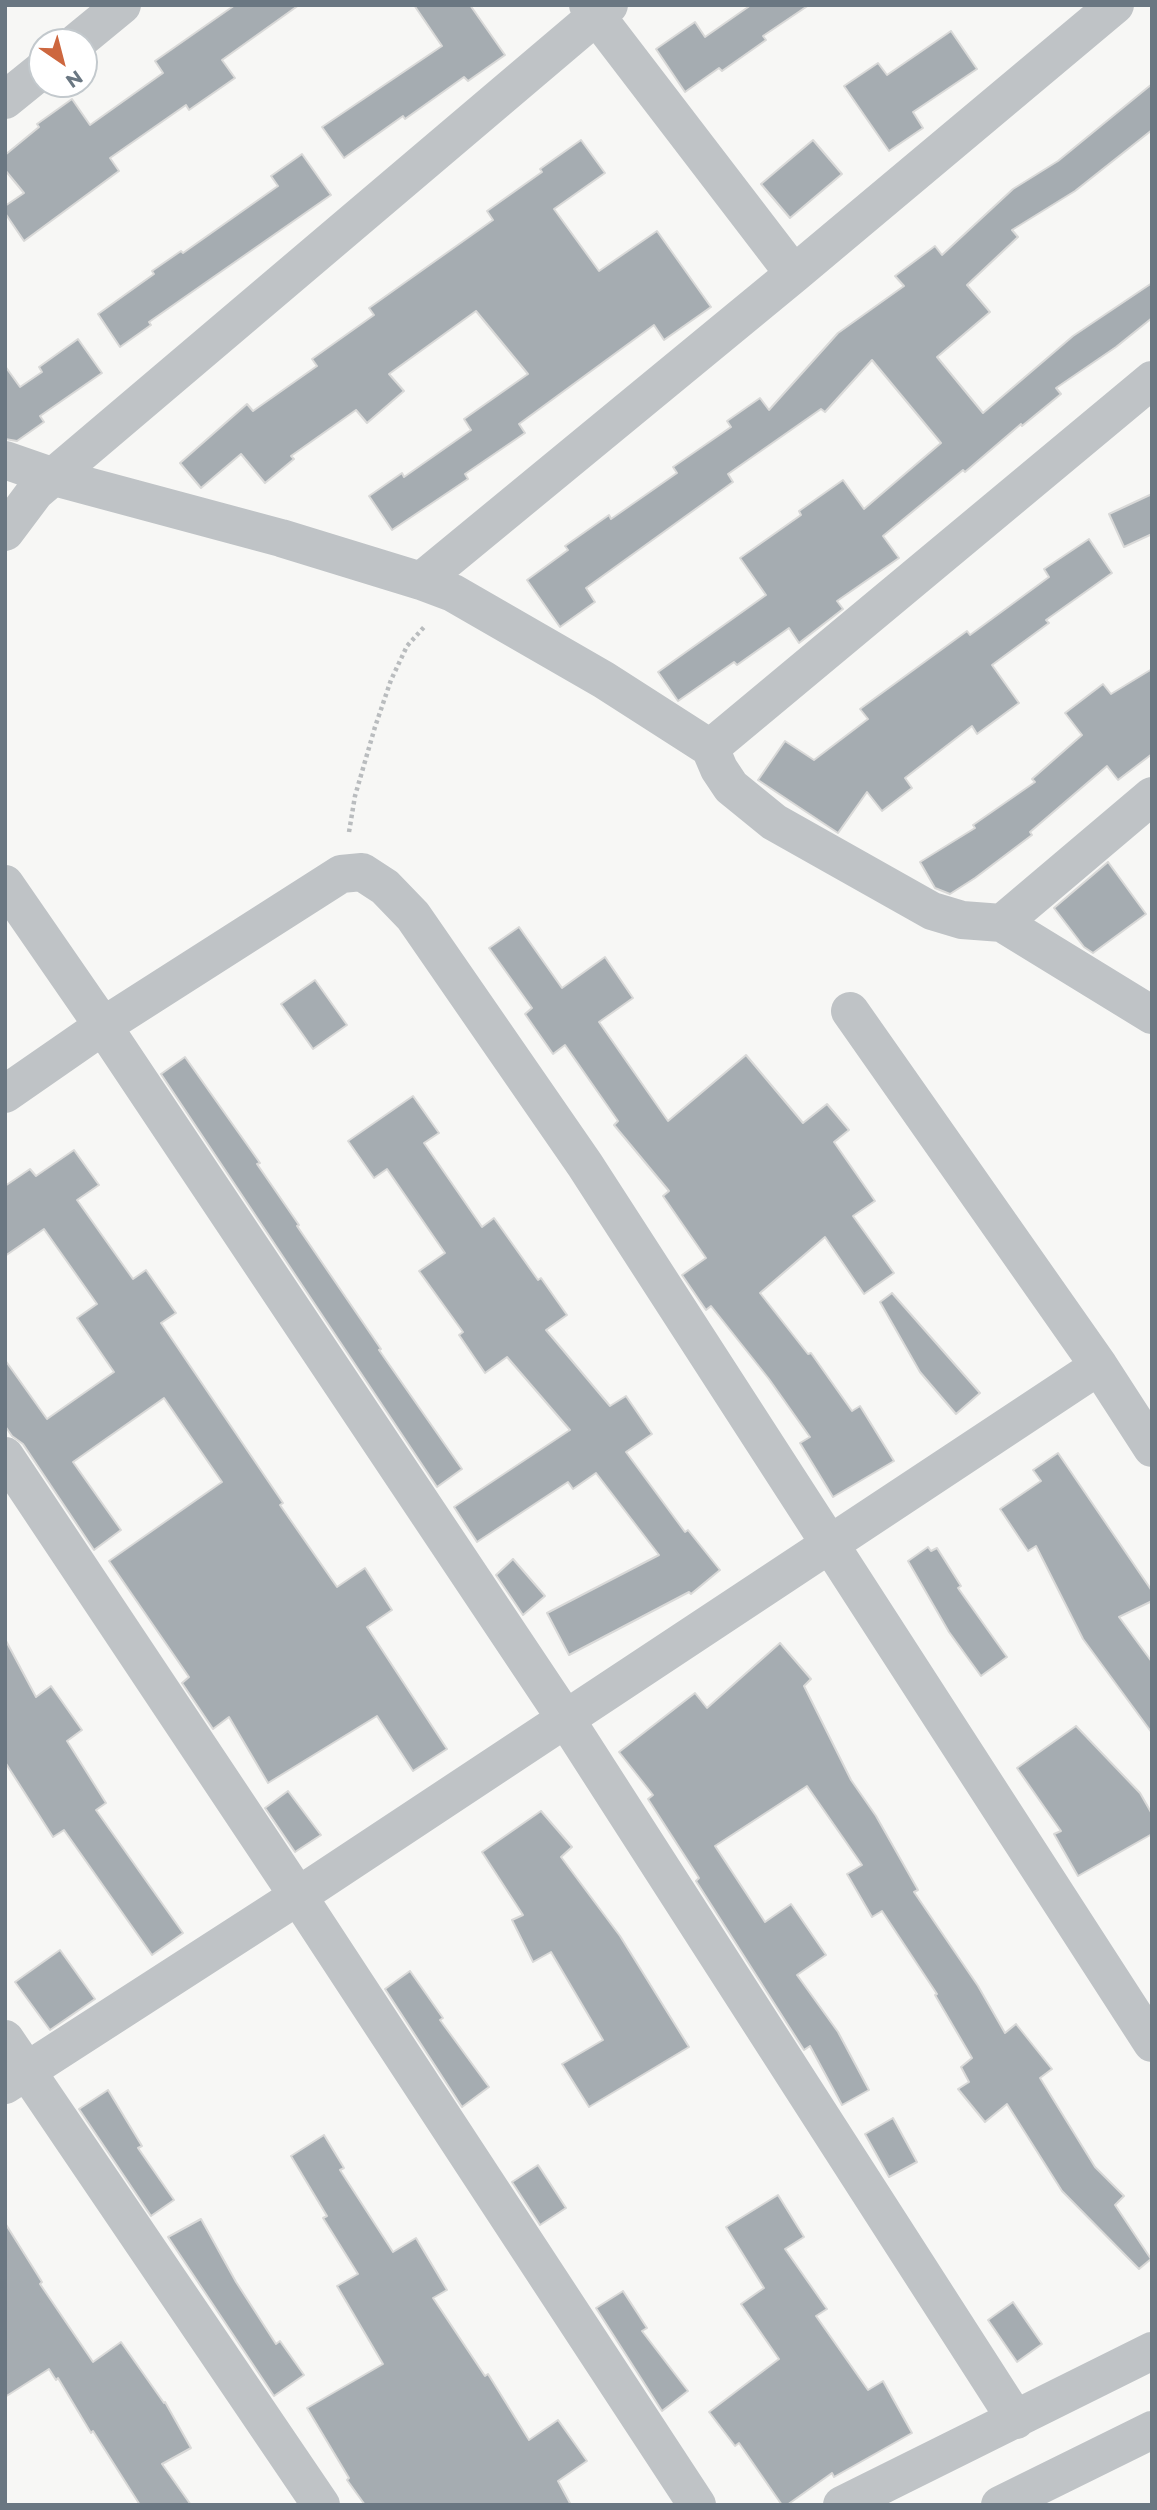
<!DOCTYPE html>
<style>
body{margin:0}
#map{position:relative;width:1157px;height:2510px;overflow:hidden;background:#f7f7f5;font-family:Montserrat,sans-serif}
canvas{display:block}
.frame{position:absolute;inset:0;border:7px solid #6a7782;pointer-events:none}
.north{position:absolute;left:28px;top:28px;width:70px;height:70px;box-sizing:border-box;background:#fff;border:2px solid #c3c9cd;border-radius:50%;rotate:145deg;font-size:19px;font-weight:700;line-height:28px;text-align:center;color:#6a7782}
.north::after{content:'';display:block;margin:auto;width:24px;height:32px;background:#cd673f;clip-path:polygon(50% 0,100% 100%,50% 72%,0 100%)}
</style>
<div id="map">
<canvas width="1157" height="2510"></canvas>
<div class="frame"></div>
<div class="north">N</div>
</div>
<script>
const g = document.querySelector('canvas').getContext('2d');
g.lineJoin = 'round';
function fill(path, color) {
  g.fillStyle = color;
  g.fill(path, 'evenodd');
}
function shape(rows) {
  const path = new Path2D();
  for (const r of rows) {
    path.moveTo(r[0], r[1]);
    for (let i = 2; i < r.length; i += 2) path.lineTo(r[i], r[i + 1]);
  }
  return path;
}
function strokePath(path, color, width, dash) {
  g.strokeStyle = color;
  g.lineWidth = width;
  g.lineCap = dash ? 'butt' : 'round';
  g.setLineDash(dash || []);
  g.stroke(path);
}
const building = shape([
 [235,5,299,5,222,60,235,78,189,110,186,105,110,158,119,171,24,241,5,213,5,206,24,193,5,170,5,155,39,127,37,124,72,99,90,125,163,73,155,61,235,5],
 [414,5,470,5,505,55,468,81,464,77,405,119,403,116,344,158,322,127,442,46,414,5],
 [751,5,809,5,763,36,766,40,722,71,719,68,685,92,656,49,695,22,705,37,751,5],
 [951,31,977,69,913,112,923,128,889,151,844,86,878,63,887,75,951,31],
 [1152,84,1152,130,1075,191,1012,230,1018,237,967,285,990,312,937,357,983,413,1073,336,1152,283,1152,318,1116,347,1056,388,1061,394,1022,426,1021,424,965,472,963,470,883,536,899,558,837,601,843,609,799,643,789,628,737,665,734,662,678,701,658,672,766,595,740,558,801,515,799,511,843,480,864,509,941,443,872,360,825,412,821,409,728,474,733,482,586,588,595,602,560,627,527,580,568,550,565,546,609,515,611,519,677,473,673,467,731,427,727,421,760,398,769,410,838,333,904,286,895,276,935,246,942,255,1013,189,1058,161,1152,84],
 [581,140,605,173,554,209,599,271,657,231,711,307,664,340,654,325,519,424,525,433,465,474,468,479,392,530,369,496,402,473,404,477,471,430,464,419,528,374,476,311,389,374,404,391,367,423,356,410,291,456,294,459,265,483,241,454,201,488,180,463,247,404,253,411,317,366,312,359,374,315,369,308,493,220,487,211,542,172,540,169,581,140],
 [813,140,842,174,790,218,761,184,813,140],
 [302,154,331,195,149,322,151,325,120,347,98,314,154,274,152,271,181,251,183,253,278,186,271,176,302,154],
 [78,339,102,373,40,416,44,422,17,441,5,439,5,366,20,387,42,372,39,367,78,339],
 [1152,494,1152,534,1124,547,1109,514,1152,494],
 [1089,539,1112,573,1046,620,1049,623,992,665,1019,703,977,734,972,726,905,778,912,788,882,811,867,792,838,833,758,780,785,741,814,760,868,719,860,709,967,631,970,635,1049,577,1044,569,1089,539],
 [1152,669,1152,754,1118,780,1107,766,1030,832,1032,835,975,878,950,894,935,888,920,862,975,828,973,825,1035,782,1032,779,1082,735,1065,713,1103,684,1111,694,1152,669],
 [1108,862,1146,914,1093,953,1084,947,1054,908,1108,862],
 [519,927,562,988,605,957,633,998,599,1022,668,1121,746,1055,803,1123,827,1104,849,1130,834,1142,875,1201,853,1216,894,1273,864,1294,825,1237,760,1293,808,1354,811,1353,852,1411,860,1406,894,1461,833,1497,800,1443,810,1437,769,1379,711,1306,706,1310,682,1275,706,1258,663,1196,669,1191,614,1125,618,1121,565,1045,553,1054,525,1014,532,1008,489,948,519,927],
 [315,980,347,1025,313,1049,281,1004,315,980],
 [185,1057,260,1163,257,1164,299,1225,297,1226,381,1349,379,1350,462,1469,437,1487,161,1074,185,1057],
 [413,1096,439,1133,424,1143,482,1227,494,1218,538,1280,541,1278,567,1315,546,1330,610,1406,626,1396,652,1434,626,1452,685,1532,688,1530,720,1570,691,1594,689,1592,569,1655,547,1613,659,1555,596,1473,573,1489,568,1482,477,1542,454,1507,570,1430,507,1357,485,1373,459,1335,463,1332,419,1271,445,1253,387,1169,374,1178,348,1141,413,1096],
 [74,1150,99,1185,77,1200,133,1279,146,1270,176,1313,161,1323,283,1503,280,1505,337,1587,365,1568,392,1610,367,1627,447,1749,413,1771,377,1716,268,1783,229,1717,213,1729,182,1683,189,1677,109,1561,222,1482,164,1398,73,1462,121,1530,94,1550,23,1444,12,1436,5,1426,5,1360,47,1419,114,1372,77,1318,97,1304,44,1229,5,1256,5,1186,30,1169,36,1176,74,1150],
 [892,1293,980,1393,956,1414,920,1372,880,1302,892,1293],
 [1058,1453,1152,1591,1152,1601,1119,1617,1152,1662,1152,1733,1083,1639,1036,1546,1028,1551,1000,1509,1041,1481,1033,1470,1058,1453],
 [928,1547,931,1551,937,1548,961,1586,958,1588,1007,1657,981,1676,949,1632,908,1561,928,1547],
 [513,1559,545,1596,523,1615,496,1575,513,1559],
 [5,1639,36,1697,51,1686,82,1730,67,1741,106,1803,96,1810,183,1933,152,1955,64,1830,53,1837,5,1762,5,1639],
 [780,1643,811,1679,804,1686,851,1780,876,1816,918,1890,914,1892,978,1986,1005,2033,1016,2024,1052,2069,1040,2078,1095,2167,1124,2196,1115,2205,1151,2259,1139,2269,1062,2191,1007,2104,985,2122,958,2089,969,2082,961,2067,972,2058,935,1995,937,1994,882,1911,872,1917,847,1874,862,1865,807,1786,715,1846,765,1922,791,1904,826,1955,797,1975,838,2032,869,2090,842,2105,810,2046,804,2050,696,1881,699,1878,648,1799,653,1795,619,1752,695,1693,707,1708,780,1643],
 [1076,1726,1140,1793,1152,1814,1152,1834,1078,1876,1054,1834,1061,1831,1017,1768,1076,1726],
 [288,1791,321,1835,295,1852,265,1808,288,1791],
 [541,1811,572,1847,561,1857,620,1936,689,2047,589,2107,562,2064,603,2040,551,1952,533,1962,512,1920,523,1915,482,1852,541,1811],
 [60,1950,95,1999,50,2030,15,1982,60,1950],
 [410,1971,443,2018,440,2020,489,2087,462,2107,385,1989,410,1971],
 [108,2090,142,2146,138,2148,174,2200,151,2216,79,2109,108,2090],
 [893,2118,917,2162,889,2177,865,2134,893,2118],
 [324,2135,344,2168,340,2170,393,2252,416,2238,447,2290,433,2298,485,2376,488,2374,529,2440,558,2420,587,2461,558,2481,571,2505,365,2505,347,2480,349,2478,307,2408,383,2364,337,2286,358,2274,323,2218,327,2216,291,2156,324,2135],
 [538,2165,566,2208,540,2225,512,2182,538,2165],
 [778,2195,804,2237,785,2249,827,2309,816,2316,868,2390,883,2381,912,2433,834,2477,832,2473,787,2505,782,2505,739,2443,735,2446,709,2412,779,2359,741,2304,764,2288,726,2227,778,2195],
 [201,2219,236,2282,276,2344,280,2341,304,2375,274,2396,168,2237,201,2219],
 [5,2223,42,2282,40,2284,93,2362,121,2342,164,2403,165,2402,191,2448,162,2464,191,2505,140,2505,93,2431,91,2433,58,2378,56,2380,49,2369,5,2397,5,2223],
 [623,2291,647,2328,642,2331,688,2391,662,2411,596,2308,623,2291],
 [1013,2302,1042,2344,1017,2362,988,2320,1013,2302]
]);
const path = shape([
 [349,832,355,796,375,727,391,680,407,646,425,626]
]);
const minor = shape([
 [588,5,794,274],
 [77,42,122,5],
 [5,100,42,70],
 [5,460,54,477,281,538,421,581,453,593,604,680,710,748,719,769,731,787,774,822,932,911,962,920,1002,923,1152,1015],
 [5,532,35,492,609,5],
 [421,581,794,274,1115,5],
 [710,748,1152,380],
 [5,884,103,1026,565,1718,1016,2420],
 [1002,923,1152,796],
 [850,1011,1099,1366,1152,1448],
 [5,1094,103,1026,341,874,362,872,385,887,413,916,585,1165,1152,2043],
 [5,1456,298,1896,697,2505],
 [5,2039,321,2505],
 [5,2085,298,1896,1099,1366],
 [842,2505,1152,2351],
 [1000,2505,1152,2430]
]);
fill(building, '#a5acb1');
strokePath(building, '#d9d9d8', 2);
strokePath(path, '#b9bcbe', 4.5, [3.5, 3.5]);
strokePath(minor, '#bfc3c6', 38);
</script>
